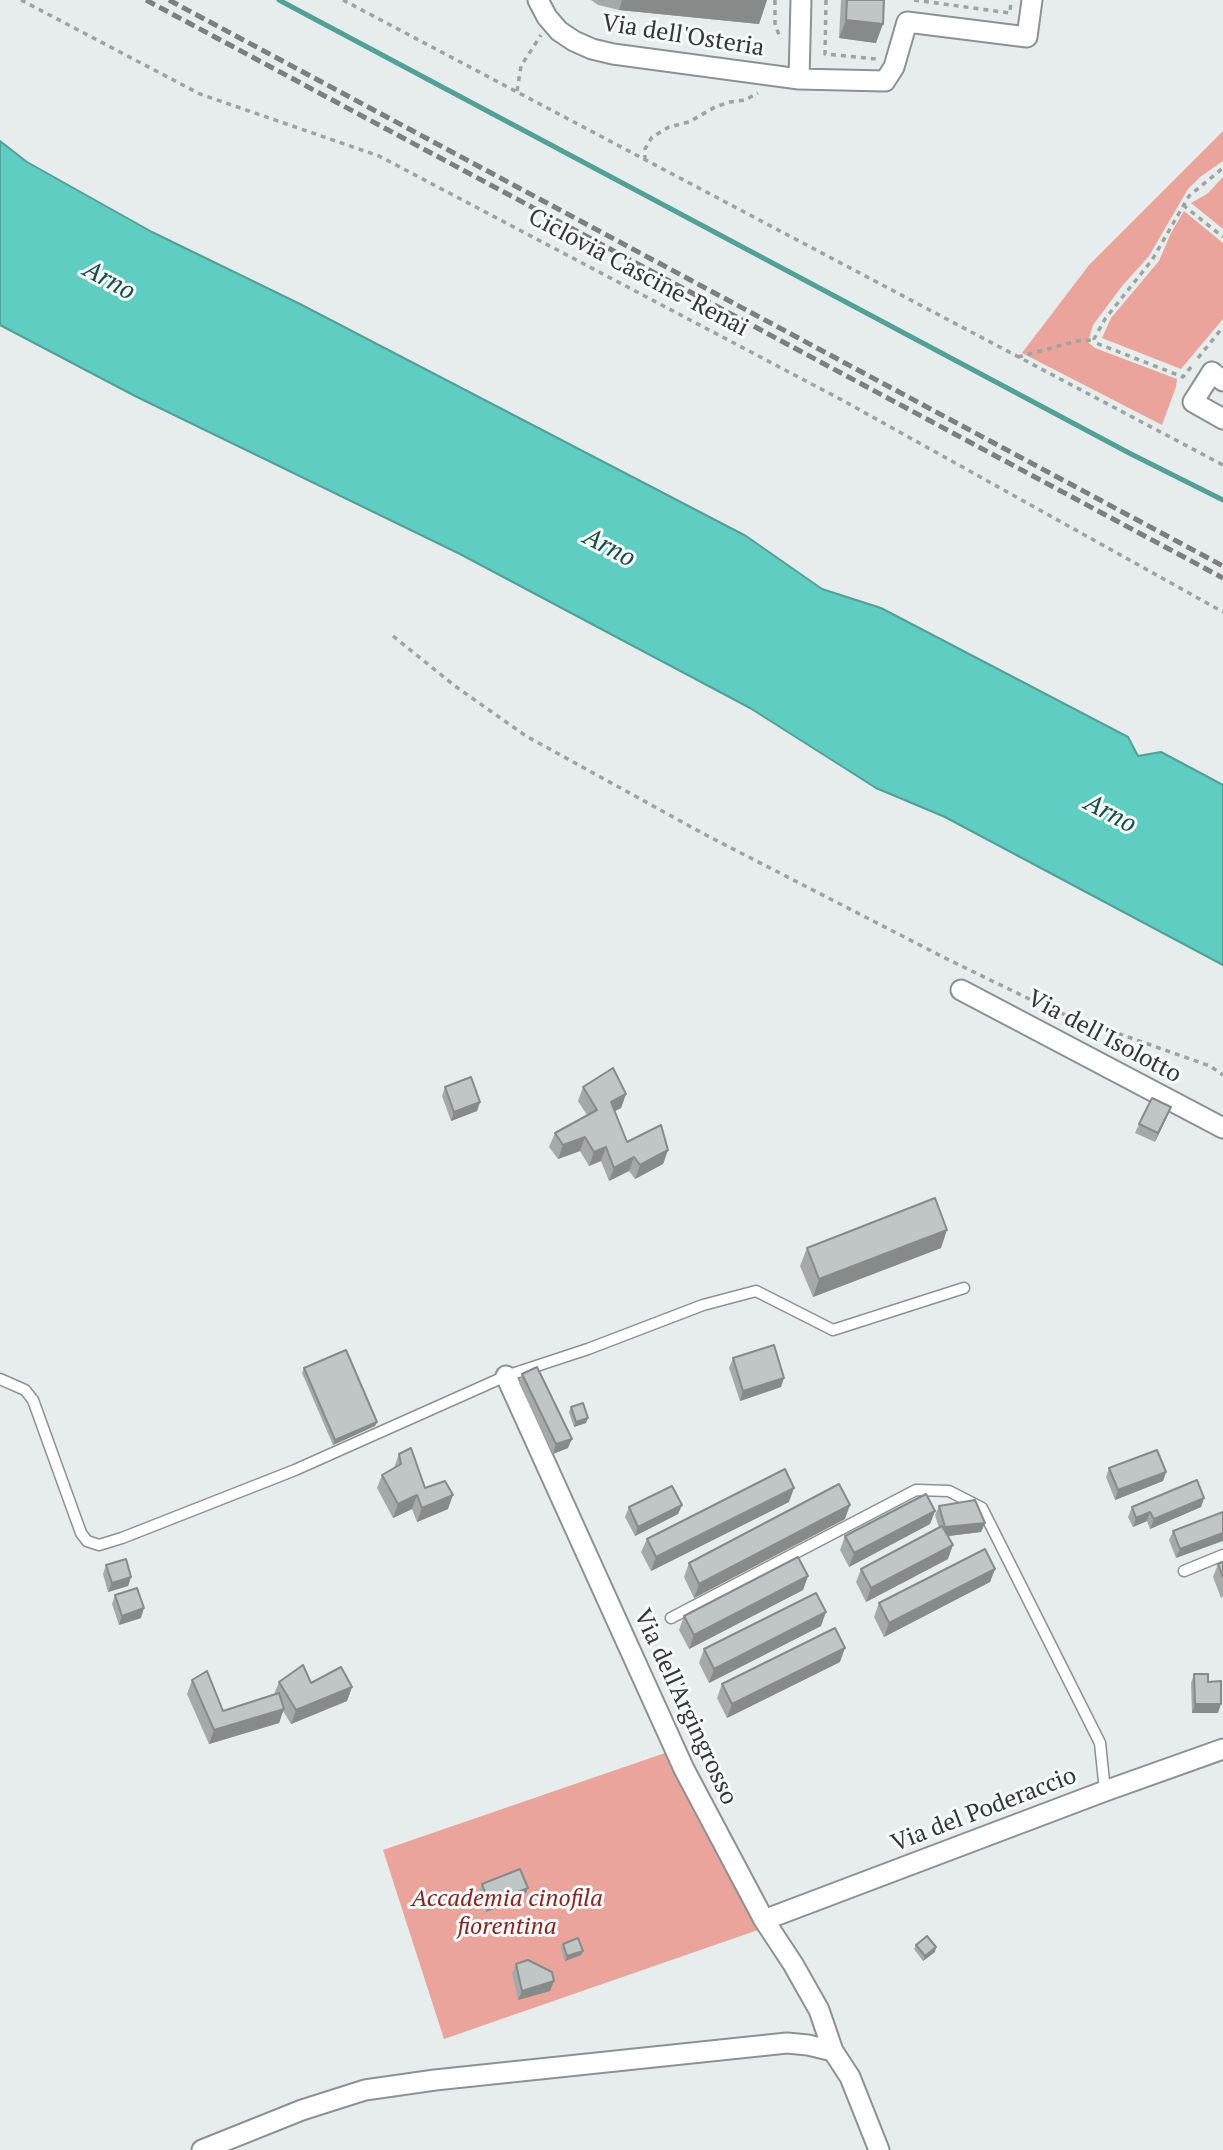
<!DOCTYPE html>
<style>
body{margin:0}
canvas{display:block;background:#e7edec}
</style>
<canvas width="1223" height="2150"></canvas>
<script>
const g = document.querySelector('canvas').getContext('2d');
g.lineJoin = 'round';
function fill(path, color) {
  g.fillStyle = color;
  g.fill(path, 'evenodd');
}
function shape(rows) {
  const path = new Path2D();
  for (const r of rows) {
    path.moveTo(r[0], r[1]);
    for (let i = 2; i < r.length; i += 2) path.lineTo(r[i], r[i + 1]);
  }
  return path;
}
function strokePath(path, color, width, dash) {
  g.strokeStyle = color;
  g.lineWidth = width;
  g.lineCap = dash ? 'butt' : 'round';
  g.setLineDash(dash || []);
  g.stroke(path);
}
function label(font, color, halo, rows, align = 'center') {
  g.font = font + ' "PT Serif",serif';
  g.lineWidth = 6;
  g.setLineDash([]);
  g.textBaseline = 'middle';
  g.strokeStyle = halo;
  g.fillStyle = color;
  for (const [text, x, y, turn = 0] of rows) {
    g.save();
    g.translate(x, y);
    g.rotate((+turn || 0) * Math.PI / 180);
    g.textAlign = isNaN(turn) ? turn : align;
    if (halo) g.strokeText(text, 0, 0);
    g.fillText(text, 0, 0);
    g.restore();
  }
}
const green = shape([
 [1223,131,1223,161,1200,177,1188,189,1149,256,1123,285,1093,325,1088,342,1095,348,1177,379,1176,387,1162,425,1022,353,1089,265],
 [1223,177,1223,229,1191,203,1207,194],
 [1184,211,1223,243,1223,319,1181,369,1102,338,1111,318,1159,261,1171,233],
 [665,1753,758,1930,444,2039,383,1850]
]);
const water = shape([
 [0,141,27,162,152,232,300,304,746,536,822,589,881,608,1128,737,1138,756,1161,752,1223,785,1223,965,945,817,876,788,750,708,460,554,135,396,0,325,0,141]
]);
const stream = shape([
 [279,0,1131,454,1223,500]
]);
const path = shape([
 [21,0,200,94,379,156,842,400,1223,612],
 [343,0,1223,465],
 [775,0,775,25,781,39],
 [826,0,825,54,877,59],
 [914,0,1010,13,1011,0],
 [517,91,521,66,541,35],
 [645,160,645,149,652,137,669,127,689,122,715,107,730,102,745,100,758,93],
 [1183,205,1223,237],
 [1018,357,1077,341,1094,340],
 [1198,358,1223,327],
 [1191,367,1183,377,1096,343,1094,339,1105,319,1152,260,1189,196,1223,168],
 [393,636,455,686,526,736,704,834,947,959,1052,1010,1210,1066,1223,1075]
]);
const lane = shape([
 [0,1379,25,1390,33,1400,81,1533,87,1541,99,1545,122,1538,295,1470,506,1376,588,1349,703,1305,756,1291,833,1330,964,1288],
 [1184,1571,1223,1555],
 [671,1618,916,1490,949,1491,982,1508,1100,1743,1105,1791]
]);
const street = shape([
 [538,0,547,17,559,31,574,41,592,49,613,54,799,79,885,81,894,67,907,22,1027,37,1032,0],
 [799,79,801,0],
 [1223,381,1212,372,1193,402,1223,419],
 [961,990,1223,1128],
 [506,1376,684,1769,764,1920,793,1964,819,2010,833,2051,850,2077,879,2150],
 [764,1920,1105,1791,1223,1749],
 [202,2150,302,2110,365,2090,435,2080,787,2043,808,2045,833,2051]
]);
const rail = shape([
 [146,0,1223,578],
 [169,0,1223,566]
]);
const wall = shape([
 [591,0,767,0,759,24,619,10,598,5],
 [841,0,884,0,876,43,839,38],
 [445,1087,480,1102,477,1111,451,1121,442,1096],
 [583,1087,626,1094,621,1108,614,1111,627,1142,668,1150,663,1164,635,1179,629,1171,609,1181,601,1161,589,1166,580,1151,558,1159,549,1147,555,1133,587,1115,578,1101],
 [1167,1117,1155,1142,1135,1133,1139,1124],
 [807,1248,941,1248,813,1297,800,1266],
 [733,1358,781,1387,740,1401,729,1368],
 [304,1368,377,1422,375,1426,333,1445,302,1373],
 [522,1374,568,1448,553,1454,519,1383],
 [571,1407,586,1423,574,1427,569,1412],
 [399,1454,425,1488,448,1509,417,1522,412,1509,393,1518,377,1488,382,1475,394,1468],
 [1109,1468,1166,1472,1163,1481,1115,1500,1106,1477],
 [1204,1498,1201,1507,1150,1529,1147,1521,1133,1527,1128,1517,1132,1507],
 [789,1502,651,1571,641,1552,647,1539],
 [682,1505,678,1514,635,1536,625,1517,629,1507],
 [939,1506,985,1523,981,1532,948,1536,948,1559,866,1602,856,1582,861,1569,939,1528,935,1515],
 [935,1511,930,1524,849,1567,840,1550,845,1536],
 [1223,1512,1176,1558,1169,1540,1173,1531],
 [845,1519,694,1598,684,1577,689,1563],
 [1223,1562,1223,1597,1221,1598,1213,1577,1218,1564],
 [106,1565,131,1577,128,1586,108,1592,103,1574],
 [995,1569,990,1582,884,1637,874,1617,879,1603],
 [808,1576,803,1590,689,1649,679,1630,684,1616],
 [115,1595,141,1618,119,1625,112,1604],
 [821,1626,709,1683,699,1663,704,1649],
 [840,1662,727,1718,717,1698,722,1684],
 [1194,1674,1208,1682,1218,1713,1192,1713,1191,1683],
 [192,1680,223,1711,274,1694,279,1682,311,1683,352,1687,347,1701,291,1724,283,1711,279,1723,209,1744,187,1694],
 [482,1884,524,1897,486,1912,479,1893],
 [563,1944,583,1951,581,1955,565,1961,561,1948],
 [916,1945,935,1952,923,1961,914,1949],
 [516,1964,550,1991,518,2000,512,1974]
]);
const shadedWall = shape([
 [622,0,767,0,759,24,619,10],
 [846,20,883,24,876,43,839,38],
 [626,1094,621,1108,606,1116,611,1102],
 [480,1102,477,1111,451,1121,454,1112],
 [1171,1107,1167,1117,1155,1142,1158,1133],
 [585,1137,580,1151,558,1159,563,1145],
 [606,1147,601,1161,589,1166,594,1152],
 [668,1150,663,1164,635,1179,640,1165],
 [634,1157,629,1171,609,1181,614,1168],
 [947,1230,941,1248,813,1297,819,1279],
 [784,1378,781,1387,740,1401,743,1391],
 [588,1418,586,1423,574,1427,576,1422],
 [377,1422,375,1426,333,1445,335,1440],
 [572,1439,568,1448,553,1454,556,1444],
 [1166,1472,1163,1481,1115,1500,1118,1490],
 [794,1488,789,1502,651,1571,656,1557],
 [417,1495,412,1509,393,1518,398,1504],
 [453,1495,448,1509,417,1522,422,1508],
 [1204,1498,1201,1507,1150,1529,1154,1519],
 [682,1505,678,1514,635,1536,638,1527],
 [850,1505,845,1519,694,1598,699,1584],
 [935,1511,930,1524,849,1567,854,1553],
 [1150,1512,1147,1521,1133,1527,1136,1518],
 [985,1523,981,1532,941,1537,945,1527],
 [1223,1533,1223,1541,1176,1558,1180,1549],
 [953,1545,948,1559,866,1602,871,1588],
 [995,1569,990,1582,884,1637,889,1623],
 [808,1576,803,1590,689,1649,694,1635],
 [131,1577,128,1586,108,1592,112,1583],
 [144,1608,141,1618,119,1625,122,1616],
 [826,1612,821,1626,709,1683,714,1669],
 [845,1648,840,1662,727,1718,732,1704],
 [352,1687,347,1701,291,1724,296,1710],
 [1195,1704,1221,1704,1218,1713,1192,1713],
 [284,1709,279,1723,209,1744,214,1730],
 [528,1888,524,1897,486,1912,489,1903],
 [936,1947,935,1952,923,1961,925,1956],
 [583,1951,581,1955,565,1961,567,1956],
 [554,1981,550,1991,518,2000,522,1991]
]);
const building = shape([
 [847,0,884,0,883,24,846,20,847,0],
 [613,1068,626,1094,611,1102,627,1142,661,1125,668,1150,640,1165,634,1157,614,1168,606,1147,594,1152,585,1137,563,1145,555,1133,597,1110,583,1087,613,1068],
 [471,1077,480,1102,454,1112,445,1087,471,1077],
 [1152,1098,1171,1107,1158,1133,1139,1124,1152,1098],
 [935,1198,947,1230,819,1279,807,1248,935,1198],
 [774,1345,784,1378,743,1391,733,1358,774,1345],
 [346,1350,377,1422,335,1440,304,1368,346,1350],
 [537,1367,572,1439,556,1444,522,1374,537,1367],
 [583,1403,588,1418,576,1422,571,1407,583,1403],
 [411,1448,425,1488,445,1481,453,1495,422,1508,417,1495,398,1504,382,1475,401,1464,399,1454,411,1448],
 [1157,1450,1166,1472,1118,1490,1109,1468,1157,1450],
 [785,1469,794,1488,656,1557,647,1539,785,1469],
 [1197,1480,1204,1498,1154,1519,1150,1512,1136,1518,1132,1507,1197,1480],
 [839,1484,850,1505,699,1584,689,1563,839,1484],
 [672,1486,682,1505,638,1527,629,1507,672,1486],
 [926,1494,935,1511,854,1553,845,1536,926,1494],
 [975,1500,985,1523,945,1527,939,1506,975,1500],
 [1223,1512,1223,1533,1180,1549,1173,1531,1223,1512],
 [942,1526,953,1545,871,1588,861,1569,942,1526],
 [985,1549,995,1569,889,1623,879,1603,985,1549],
 [798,1557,808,1576,694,1635,684,1616,798,1557],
 [126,1559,131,1577,112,1583,106,1565,126,1559],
 [1223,1562,1223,1577,1218,1564,1223,1562],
 [137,1588,144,1608,122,1616,115,1595,137,1588],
 [816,1593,826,1612,714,1669,704,1649,816,1593],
 [835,1628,845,1648,732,1704,722,1684,835,1628],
 [303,1665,311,1683,341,1667,352,1687,296,1710,279,1682,303,1665],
 [207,1671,223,1711,279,1693,284,1709,214,1730,192,1680,207,1671],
 [1194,1674,1208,1674,1208,1682,1221,1681,1221,1704,1195,1704,1194,1674],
 [520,1869,528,1888,489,1903,482,1884,520,1869],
 [927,1936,936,1947,925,1956,916,1945,927,1936],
 [578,1938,583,1951,567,1956,563,1944,578,1938],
 [528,1960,552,1972,554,1981,522,1991,516,1964,528,1960]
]);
const streetNames = [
 ["Via dell'Osteria",683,36,9],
 ["Ciclovia Cascine-Renai",638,273,28],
 ["Via dell'Isolotto",1104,1037,28],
 ["Via dell'Argingrosso",685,1707,65],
 ["Via del Poderaccio",984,1810,-21]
];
const parkNames = [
 ["Accademia cinofila",507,1899],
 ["fiorentina",507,1927]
];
const waterNames = [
 ["Arno",109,281,29],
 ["Arno",609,548,28],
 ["Arno",1110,814,28]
];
fill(green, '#eaa49b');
fill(water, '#5fcdc1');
strokePath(water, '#52a097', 2);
strokePath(stream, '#52a097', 5);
strokePath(lane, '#8c9291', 13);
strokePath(street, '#8c9291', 23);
strokePath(path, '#9ea3a2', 3.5, [5, 5]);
strokePath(lane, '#fff', 10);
strokePath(street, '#fff', 19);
strokePath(rail, '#7b7f7e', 5, [10, 5]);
fill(wall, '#a5aaa9');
fill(shadedWall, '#868b8a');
fill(building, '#c0c6c5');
strokePath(building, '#868b8a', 2);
label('24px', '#343736', '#f4fbfa', streetNames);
label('italic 24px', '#872620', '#f4fbfa', parkNames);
label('italic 26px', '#1b4c46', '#f4fbfa', waterNames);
</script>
